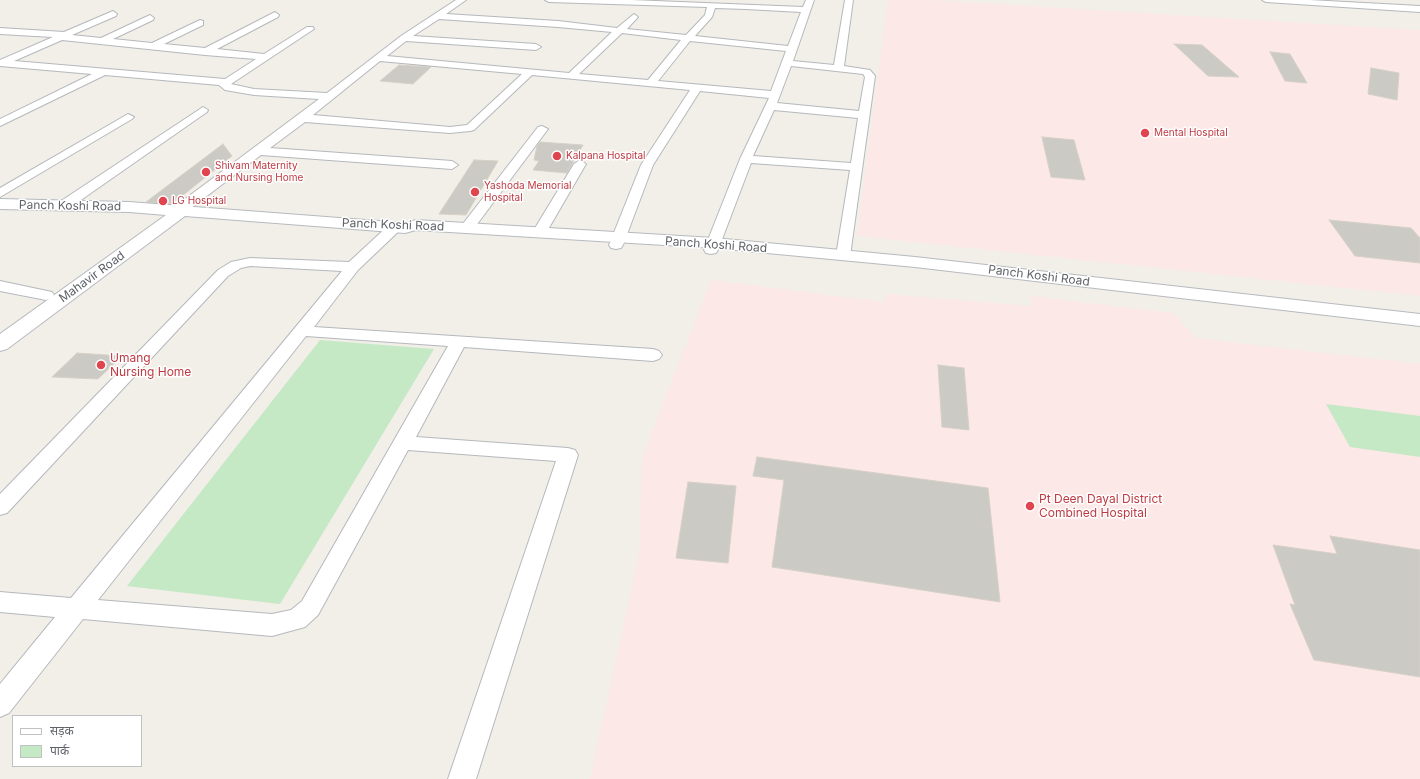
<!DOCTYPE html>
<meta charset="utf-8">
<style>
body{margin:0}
#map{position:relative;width:1420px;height:779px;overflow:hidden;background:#f1efe8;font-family:Inter,"Noto Sans Devanagari",sans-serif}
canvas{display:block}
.legend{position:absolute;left:12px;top:715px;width:130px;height:52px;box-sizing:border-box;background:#fff;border:1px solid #bfc1c3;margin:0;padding:5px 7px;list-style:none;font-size:12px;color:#5f6368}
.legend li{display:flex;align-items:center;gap:8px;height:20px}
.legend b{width:20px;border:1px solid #bfc1c3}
</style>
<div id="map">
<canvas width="1420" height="779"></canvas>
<ul class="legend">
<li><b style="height:5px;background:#fff"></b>सड़क</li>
<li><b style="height:11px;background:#c5e8c5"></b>पार्क</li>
</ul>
</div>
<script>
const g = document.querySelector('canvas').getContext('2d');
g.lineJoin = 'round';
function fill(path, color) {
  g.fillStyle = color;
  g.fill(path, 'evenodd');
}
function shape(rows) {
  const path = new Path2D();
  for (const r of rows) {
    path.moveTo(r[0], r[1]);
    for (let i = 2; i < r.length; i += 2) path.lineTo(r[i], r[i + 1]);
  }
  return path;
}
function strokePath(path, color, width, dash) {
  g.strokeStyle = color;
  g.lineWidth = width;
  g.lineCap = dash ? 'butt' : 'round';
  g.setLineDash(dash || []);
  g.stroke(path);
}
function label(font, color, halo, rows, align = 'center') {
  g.font = font + ' Inter,sans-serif';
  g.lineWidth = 3;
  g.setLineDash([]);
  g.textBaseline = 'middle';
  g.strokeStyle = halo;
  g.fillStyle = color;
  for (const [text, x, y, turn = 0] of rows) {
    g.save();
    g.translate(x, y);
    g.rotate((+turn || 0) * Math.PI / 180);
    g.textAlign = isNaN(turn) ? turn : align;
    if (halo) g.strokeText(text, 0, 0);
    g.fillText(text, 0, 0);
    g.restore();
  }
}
const medical = shape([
 [888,0,930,0,1420,30,1420,296,857,236],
 [711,280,885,302,886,294,1032,306,1031,296,1173,313,1196,338,1420,364,1420,779,590,779,639,555,642,458]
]);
const green = shape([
 [320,340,434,349,280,604,127,586],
 [1326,404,1420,416,1420,457,1350,447]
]);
const building = shape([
 [1174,44,1202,45,1239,77,1208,76,1174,44],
 [1270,52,1290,54,1307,83,1285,81,1270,52],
 [399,65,431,67,413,84,380,81,399,65],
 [1371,68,1399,73,1397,100,1368,94,1371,68],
 [1042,137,1074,140,1085,180,1051,177,1042,137],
 [540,142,583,145,567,173,533,170,539,161,534,160,537,146,540,142],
 [223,144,232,156,172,204,146,202,223,144],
 [474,160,498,161,466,215,439,214,474,160],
 [1329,220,1411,228,1420,238,1420,263,1355,256,1329,220],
 [77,353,122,356,98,379,52,377,77,353],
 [938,365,964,368,969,430,942,427,938,365],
 [757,457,988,488,1000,602,772,567,784,480,753,476,757,457],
 [688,482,736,486,728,563,676,558,688,482],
 [1330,536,1420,550,1420,677,1314,660,1290,604,1295,605,1273,545,1337,554,1330,536]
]);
const street = shape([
 [456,0,466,0,446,14,558,21,617,28,634,14,638,17,627,29,686,35,705,15,707,7,549,2,545,0,631,0,803,7,806,0,814,0,793,61,834,65,845,0,853,0,844,66,870,70,875,76,850,256,848,259,843,260,838,259,836,256,850,170,751,163,718,250,716,253,711,254,706,253,704,250,740,159,769,98,700,91,653,165,623,245,621,248,616,249,611,248,609,245,641,165,690,90,532,75,474,130,470,131,450,133,305,122,270,148,452,161,458,165,452,169,261,155,191,208,173,214,168,213,166,210,168,207,181,202,319,99,254,95,225,90,219,85,105,75,0,126,0,119,92,74,0,66,0,60,53,37,0,34,0,28,64,32,113,11,117,14,116,16,72,35,101,38,150,15,154,18,153,20,113,39,152,43,200,20,203,21,203,25,164,44,205,48,275,12,279,15,278,17,217,49,264,54,307,27,313,27,314,29,231,84,254,89,327,93,401,36,456,0],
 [715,8,746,9,801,12,788,46,695,36,712,17,715,8],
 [439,19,558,27,612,32,569,73,387,56,406,41,536,50,541,47,536,44,413,36,439,19],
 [622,33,681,40,648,80,579,74,622,33],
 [62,40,205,55,256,59,225,79,14,61,62,40],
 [690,41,786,51,771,91,658,81,690,41],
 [380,61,522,74,467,125,450,127,313,115,380,61],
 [791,66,863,74,865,77,859,111,777,103,791,66],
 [774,110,858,118,851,163,753,156,774,110],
 [1262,0,1309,0,1420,6,1420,12,1266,2,1262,0],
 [203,107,208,110,207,112,68,209,58,209,56,206,58,203,203,107],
 [128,114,134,117,132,119,0,197,0,188,128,114],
 [542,126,548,129,472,231,462,231,460,228,462,225,538,127,542,126],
 [580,160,586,164,546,233,544,236,534,236,532,233,574,164,580,160],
 [395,223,400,224,402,227,400,230,358,270,314,327,653,349,659,351,662,355,659,359,653,361,464,347,416,437,568,448,575,450,578,455,476,779,448,779,556,461,408,450,318,615,305,627,272,636,83,619,9,713,0,717,0,684,55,617,0,612,0,592,71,598,342,271,250,266,241,268,228,276,7,513,0,515,0,494,218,270,231,262,250,258,349,262,390,224,395,223],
 [306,336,448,346,302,601,291,610,272,614,98,600,306,336],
 [0,281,52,292,54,295,52,298,46,300,0,291,0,281]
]);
const secondary = shape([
 [0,199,129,202,405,223,416,220,714,238,915,257,1420,314,1420,326,915,267,714,248,416,230,405,233,185,216,7,349,0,351,0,334,166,215,129,212,0,209,0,199]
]);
const markers = [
 [1145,133,5,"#e0444e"],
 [557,156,5,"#e0444e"],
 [206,172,5,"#e0444e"],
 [475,192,5,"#e0444e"],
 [163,201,5,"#e0444e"],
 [101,365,5,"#e0444e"],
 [1030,506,5,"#e0444e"]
];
const farHealthnames = [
 ["Mental Hospital",1154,133],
 ["Kalpana Hospital",566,156],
 ["Shivam Maternity",215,166],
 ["and Nursing Home",215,178],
 ["Yashoda Memorial",484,186],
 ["Hospital",484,198],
 ["LG Hospital",172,201]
];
const streetNames = [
 ["Panch Koshi Road",70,206,1],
 ["Panch Koshi Road",393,225,2],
 ["Panch Koshi Road",716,245,4],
 ["Panch Koshi Road",1039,276,7],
 ["Mahavir Road",92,277,-36]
];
const healthNames = [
 ["Umang",110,358],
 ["Nursing Home",110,372],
 ["Pt Deen Dayal District",1039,499],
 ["Combined Hospital",1039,513]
];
fill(medical, '#fce8e6');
fill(green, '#c5e8c5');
fill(building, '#cccac5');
strokePath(building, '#d6d1c6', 1);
strokePath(street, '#b5b8bc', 2);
strokePath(secondary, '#b6babf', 2);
fill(street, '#fff');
fill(secondary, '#fff');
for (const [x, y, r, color] of markers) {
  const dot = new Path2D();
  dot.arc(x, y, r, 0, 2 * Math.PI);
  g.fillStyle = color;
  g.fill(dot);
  strokePath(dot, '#fff', 1.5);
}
label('10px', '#be3a42', '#fff', farHealthnames, 'left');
label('12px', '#5f6368', '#fff', streetNames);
label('12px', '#be3a42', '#fff', healthNames, 'left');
</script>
